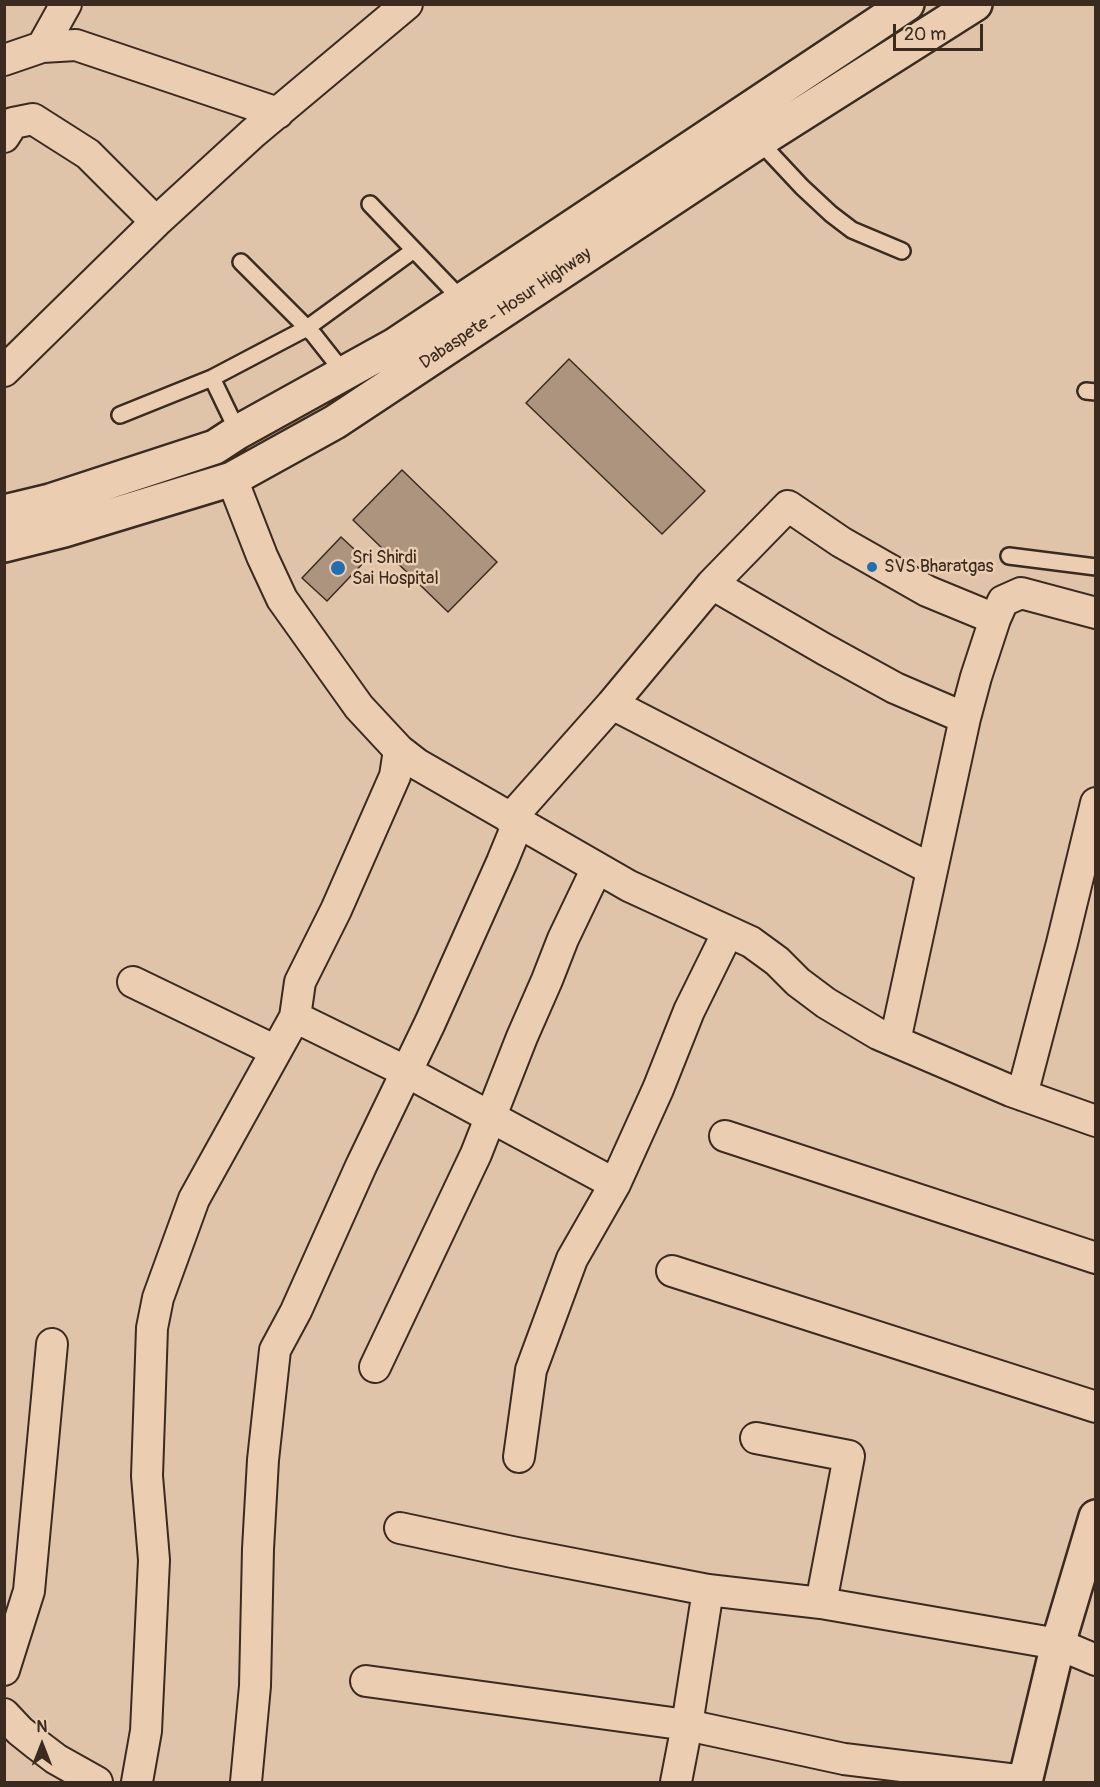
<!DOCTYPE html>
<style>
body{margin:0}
#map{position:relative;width:1100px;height:1787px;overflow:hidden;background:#e0c4a9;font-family:Pangolin,sans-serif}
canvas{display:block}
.frame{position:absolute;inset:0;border:6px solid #3b2a1e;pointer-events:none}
.north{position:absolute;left:12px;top:1715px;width:60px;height:60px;-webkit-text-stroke:4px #ebceb2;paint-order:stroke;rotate:0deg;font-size:16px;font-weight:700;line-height:24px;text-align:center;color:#3b2a1e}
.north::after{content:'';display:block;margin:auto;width:21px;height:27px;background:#3b2a1e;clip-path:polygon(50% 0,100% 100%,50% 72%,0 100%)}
.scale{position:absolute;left:893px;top:24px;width:90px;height:27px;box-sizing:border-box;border:3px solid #3b2a1e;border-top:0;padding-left:8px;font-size:18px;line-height:21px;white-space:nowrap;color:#3b2a1e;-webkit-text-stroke:4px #ebceb2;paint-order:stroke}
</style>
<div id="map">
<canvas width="1100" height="1787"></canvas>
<div class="frame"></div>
<div class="north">N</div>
<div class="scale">20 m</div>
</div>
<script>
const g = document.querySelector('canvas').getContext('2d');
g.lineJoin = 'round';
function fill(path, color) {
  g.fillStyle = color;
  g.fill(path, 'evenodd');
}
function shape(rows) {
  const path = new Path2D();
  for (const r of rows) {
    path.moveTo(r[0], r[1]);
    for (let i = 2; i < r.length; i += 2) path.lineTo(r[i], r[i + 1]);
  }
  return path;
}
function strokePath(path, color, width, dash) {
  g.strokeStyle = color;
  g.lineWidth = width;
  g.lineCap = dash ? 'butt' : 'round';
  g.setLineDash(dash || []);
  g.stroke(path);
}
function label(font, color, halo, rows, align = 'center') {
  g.font = font + ' Pangolin,sans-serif';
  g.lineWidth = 5;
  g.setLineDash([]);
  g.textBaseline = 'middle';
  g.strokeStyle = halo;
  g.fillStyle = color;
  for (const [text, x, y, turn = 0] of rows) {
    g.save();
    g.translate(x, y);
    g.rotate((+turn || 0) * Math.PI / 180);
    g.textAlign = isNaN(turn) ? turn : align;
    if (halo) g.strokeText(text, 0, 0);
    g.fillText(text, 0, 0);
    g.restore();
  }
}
const building = shape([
 [569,359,705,491,662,534,526,403,569,359],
 [402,470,497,562,448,612,353,520,402,470],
 [341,537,366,560,327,601,302,578,341,537]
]);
const lane = shape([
 [759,141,802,187,831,214,852,230,902,251],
 [370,204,462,300],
 [241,262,314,335,344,373],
 [212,378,238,432],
 [1086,391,1096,392],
 [120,415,212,378,307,328,414,250],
 [1009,556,1096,567]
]);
const street = shape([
 [42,47,66,4],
 [4,60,42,47,76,45,278,113],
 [4,137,13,123,33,119,88,154,156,222],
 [4,371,156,222,253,133,407,4],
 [232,479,262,556,282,599,359,707,399,750,417,764,629,886,751,942,777,961,798,982,826,1003,878,1034,1011,1091,1096,1121],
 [712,584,824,649,895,688,965,718],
 [612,704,931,869],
 [510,819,612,704,712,584,788,506,841,542,927,591,995,619],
 [133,982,276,1051],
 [295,1017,407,1072,615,1184],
 [895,1041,965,718,976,677,995,619,1003,601,1021,593,1096,613],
 [1022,1095,1062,943,1096,803],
 [725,1136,1096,1258],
 [672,1271,1096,1407],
 [375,1367,476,1154,522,1037,547,980,563,939,597,868],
 [756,1438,849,1456,821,1603],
 [519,1457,531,1370,572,1259,615,1184,658,1089,689,1011,728,932],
 [400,1528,512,1552,708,1590,821,1603,1058,1644,1096,1660],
 [4,1670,29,1591,52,1344],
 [366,1681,687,1725,844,1759,1025,1781],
 [4,1714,20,1731,35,1743,56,1759,97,1782],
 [137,1782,146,1731,154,1560,147,1476,152,1328,158,1298,194,1199,295,1017,300,982,336,910,395,776,399,750],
 [246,1782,255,1686,258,1549,263,1460,275,1350,296,1311,361,1166,430,1023,502,862,518,823],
 [676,1782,687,1725,708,1590]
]);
const secondary = shape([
 [1025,1782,1058,1644,1096,1517]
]);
const primary = shape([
 [4,512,50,501,215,447,238,432,395,345,907,4],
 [4,545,64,530,232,479,335,422,759,141,975,4]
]);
const markers = [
 [872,567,6,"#1f6fb2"],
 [338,568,8,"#1f6fb2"]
];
const streetNames = [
 ["Dabaspete - Hosur Highway",506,309,-34]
];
const poiNames = [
 ["Sri Shirdi",352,558],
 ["Sai Hospital",352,579],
 ["SVS Bharatgas",884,567]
];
fill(building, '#ad947e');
strokePath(building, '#3b2a1e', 1.5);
strokePath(lane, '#3b2a1e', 20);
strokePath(street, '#3b2a1e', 34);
strokePath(secondary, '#3b2a1e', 38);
strokePath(primary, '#3b2a1e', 38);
strokePath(lane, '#ebceb2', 15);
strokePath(street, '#ebceb2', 30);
strokePath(secondary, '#ebceb2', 33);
strokePath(primary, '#ebceb2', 33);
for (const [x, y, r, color] of markers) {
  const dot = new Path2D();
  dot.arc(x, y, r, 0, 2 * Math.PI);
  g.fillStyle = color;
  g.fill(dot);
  strokePath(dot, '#ebceb2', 2);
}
label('18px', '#3b2a1e', '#ebceb2', streetNames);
label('18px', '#3b2a1e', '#ebceb2', poiNames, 'left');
</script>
